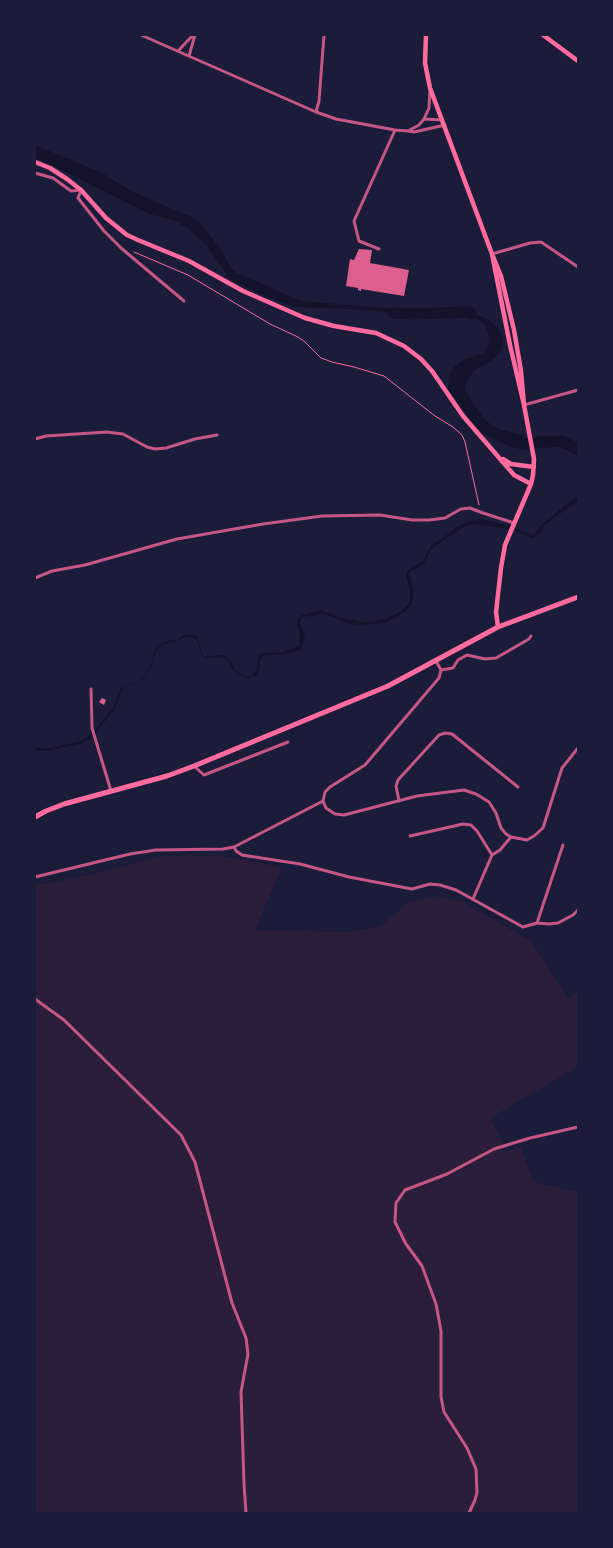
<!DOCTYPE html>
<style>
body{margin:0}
#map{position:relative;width:613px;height:1548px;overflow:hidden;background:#1b1b3a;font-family:"Golos Text",sans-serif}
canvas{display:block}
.frame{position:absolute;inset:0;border:36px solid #1b1b3a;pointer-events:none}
</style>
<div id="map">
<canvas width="613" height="1548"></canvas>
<div class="frame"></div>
</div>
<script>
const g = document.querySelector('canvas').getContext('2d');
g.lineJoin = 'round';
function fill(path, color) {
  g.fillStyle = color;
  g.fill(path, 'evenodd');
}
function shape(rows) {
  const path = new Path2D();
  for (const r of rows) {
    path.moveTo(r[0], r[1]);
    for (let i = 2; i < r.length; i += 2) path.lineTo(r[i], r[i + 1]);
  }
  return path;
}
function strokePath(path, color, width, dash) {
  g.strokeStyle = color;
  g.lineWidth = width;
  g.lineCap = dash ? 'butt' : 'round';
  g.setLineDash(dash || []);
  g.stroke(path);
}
const green = shape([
 [160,856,221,856,282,867,255,930,347,932,381,926,409,902,434,896,462,901,532,942,569,999,578,990,578,1068,577,1067,490,1118,507,1151,520,1146,534,1182,578,1192,578,1513,35,1513,35,886,105,871]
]);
const water = shape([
 [35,145,102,173,131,191,196,219,201,224,222,251,231,268,237,273,301,301,410,310,431,309,464,309,487,319,499,329,503,340,501,351,493,359,473,372,467,381,465,388,472,403,486,421,498,429,523,435,524,446,520,449,495,440,482,432,471,421,448,388,449,376,454,367,464,360,483,353,487,348,489,340,488,333,484,324,480,321,466,314,456,312,413,314,390,313,347,309,296,307,281,302,247,288,230,279,207,246,190,230,176,221,150,214,48,163,35,158],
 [536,436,564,436,578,443,578,456,559,445,550,447,537,446],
 [578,497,578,501,544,525,541,533,532,539,516,531,517,529,529,534,534,534,542,525,551,517,570,501],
 [481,519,509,526,508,529,477,524,466,526,436,545,430,551,423,565,411,571,409,574,414,591,411,605,407,610,392,620,384,623,357,625,344,622,334,617,323,614,303,617,301,619,300,623,305,635,301,649,289,654,263,656,260,661,259,672,255,677,253,676,249,678,245,677,239,674,233,670,229,661,223,657,207,658,204,657,202,656,197,640,194,638,189,636,175,641,170,642,161,645,157,649,151,666,144,679,123,688,115,709,95,733,95,731,105,717,114,707,121,688,125,686,137,682,144,678,151,664,156,648,160,645,168,641,177,640,182,636,194,635,198,638,203,657,223,655,231,661,234,670,246,677,251,676,256,671,258,657,261,653,282,652,295,648,299,645,300,635,297,623,298,619,302,615,321,610,336,616,363,622,371,622,388,618,400,612,408,605,410,600,410,590,406,577,408,570,423,561,431,546,443,538,455,528,466,522],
 [93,732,94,735,89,740,79,744,46,751,35,750,35,748,45,749,81,741,88,737]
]);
const river = shape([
 [393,313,412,314,469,312,471,314],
 [510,441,523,444,559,441,578,449]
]);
const building = shape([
 [359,249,372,250,370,263,409,270,404,296,361,289,361,291,358,290,358,288,346,286,350,259,354,260],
 [102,698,106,700,104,705,99,702]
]);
const path = shape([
 [134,252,188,275,270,324,296,336,304,341,321,358,332,362,354,367,384,376,435,416,453,427,462,435,465,442,479,505]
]);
const minor = shape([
 [141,35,316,112,336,119,395,130,408,131],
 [178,51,193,35],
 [189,56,195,35],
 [430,89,429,108,424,119,419,125,408,131,414,132,445,125],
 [316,112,319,101,324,35],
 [424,119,442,120],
 [35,173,53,178,71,191,81,190,78,198,104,231,121,248,184,301],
 [379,249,359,241,354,221,395,130],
 [492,254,530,243,541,242,578,267],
 [524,405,578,390],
 [35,439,46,436,107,432,123,434,147,447,155,449,166,448,195,439,217,435],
 [35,578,52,571,85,565,177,539,263,524,322,516,380,515,412,520,429,520,445,518,461,509,470,508,483,513,514,523],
 [436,661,441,670,439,678,365,765,330,787,325,792,323,801,326,808,335,814,344,815,417,796,464,790,476,794,489,802,496,813,501,828,506,834,511,837,527,840,534,836,543,828,562,768,578,748],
 [441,670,453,668,458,660,467,655,485,659,496,658,529,639,531,636],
 [91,689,92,728,111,791],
 [194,766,204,775,288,742],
 [399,801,396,786,398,780,439,735,445,733,452,734,518,787],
 [410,836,463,824,471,825,477,831,492,855],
 [234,847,236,851,242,855,300,864,349,877,412,889,430,884,440,885,456,890,523,927,537,923,549,924,558,923,573,915,578,910],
 [35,877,130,854,156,850,223,849,234,847,323,801],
 [473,899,492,855,500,850,511,837],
 [537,923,563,845],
 [35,999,64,1020,181,1135,195,1162,232,1303,246,1338,248,1354,241,1392,244,1484,246,1513],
 [469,1513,475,1500,477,1492,476,1469,467,1448,444,1412,441,1397,441,1331,436,1304,422,1266,406,1244,395,1222,396,1203,405,1190,447,1174,494,1149,530,1138,578,1127]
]);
const secondary = shape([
 [426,35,425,63,430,88,492,254],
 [543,35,578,61],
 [35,162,50,168,67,179,81,190,106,218,127,235,138,240,189,261,243,291,305,318,334,326,376,333,404,346,421,359,432,371,463,416,514,475,531,484],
 [503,459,511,464,534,467],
 [498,627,496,612,501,568,505,545,531,484,533,475,534,459,524,405,510,345,492,254,501,276,514,330,521,371,524,405]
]);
const primary = shape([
 [35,817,46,811,64,804,167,776,194,766,388,686,498,627,578,597]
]);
fill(green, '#2a1e3b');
fill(water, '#12122b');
strokePath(river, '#12122b', 11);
fill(building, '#dd5f8e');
strokePath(path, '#ff6b9d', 1);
strokePath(minor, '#c65784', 3);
strokePath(secondary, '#ff6b9d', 4.5);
strokePath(primary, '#ff6b9d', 5);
</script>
